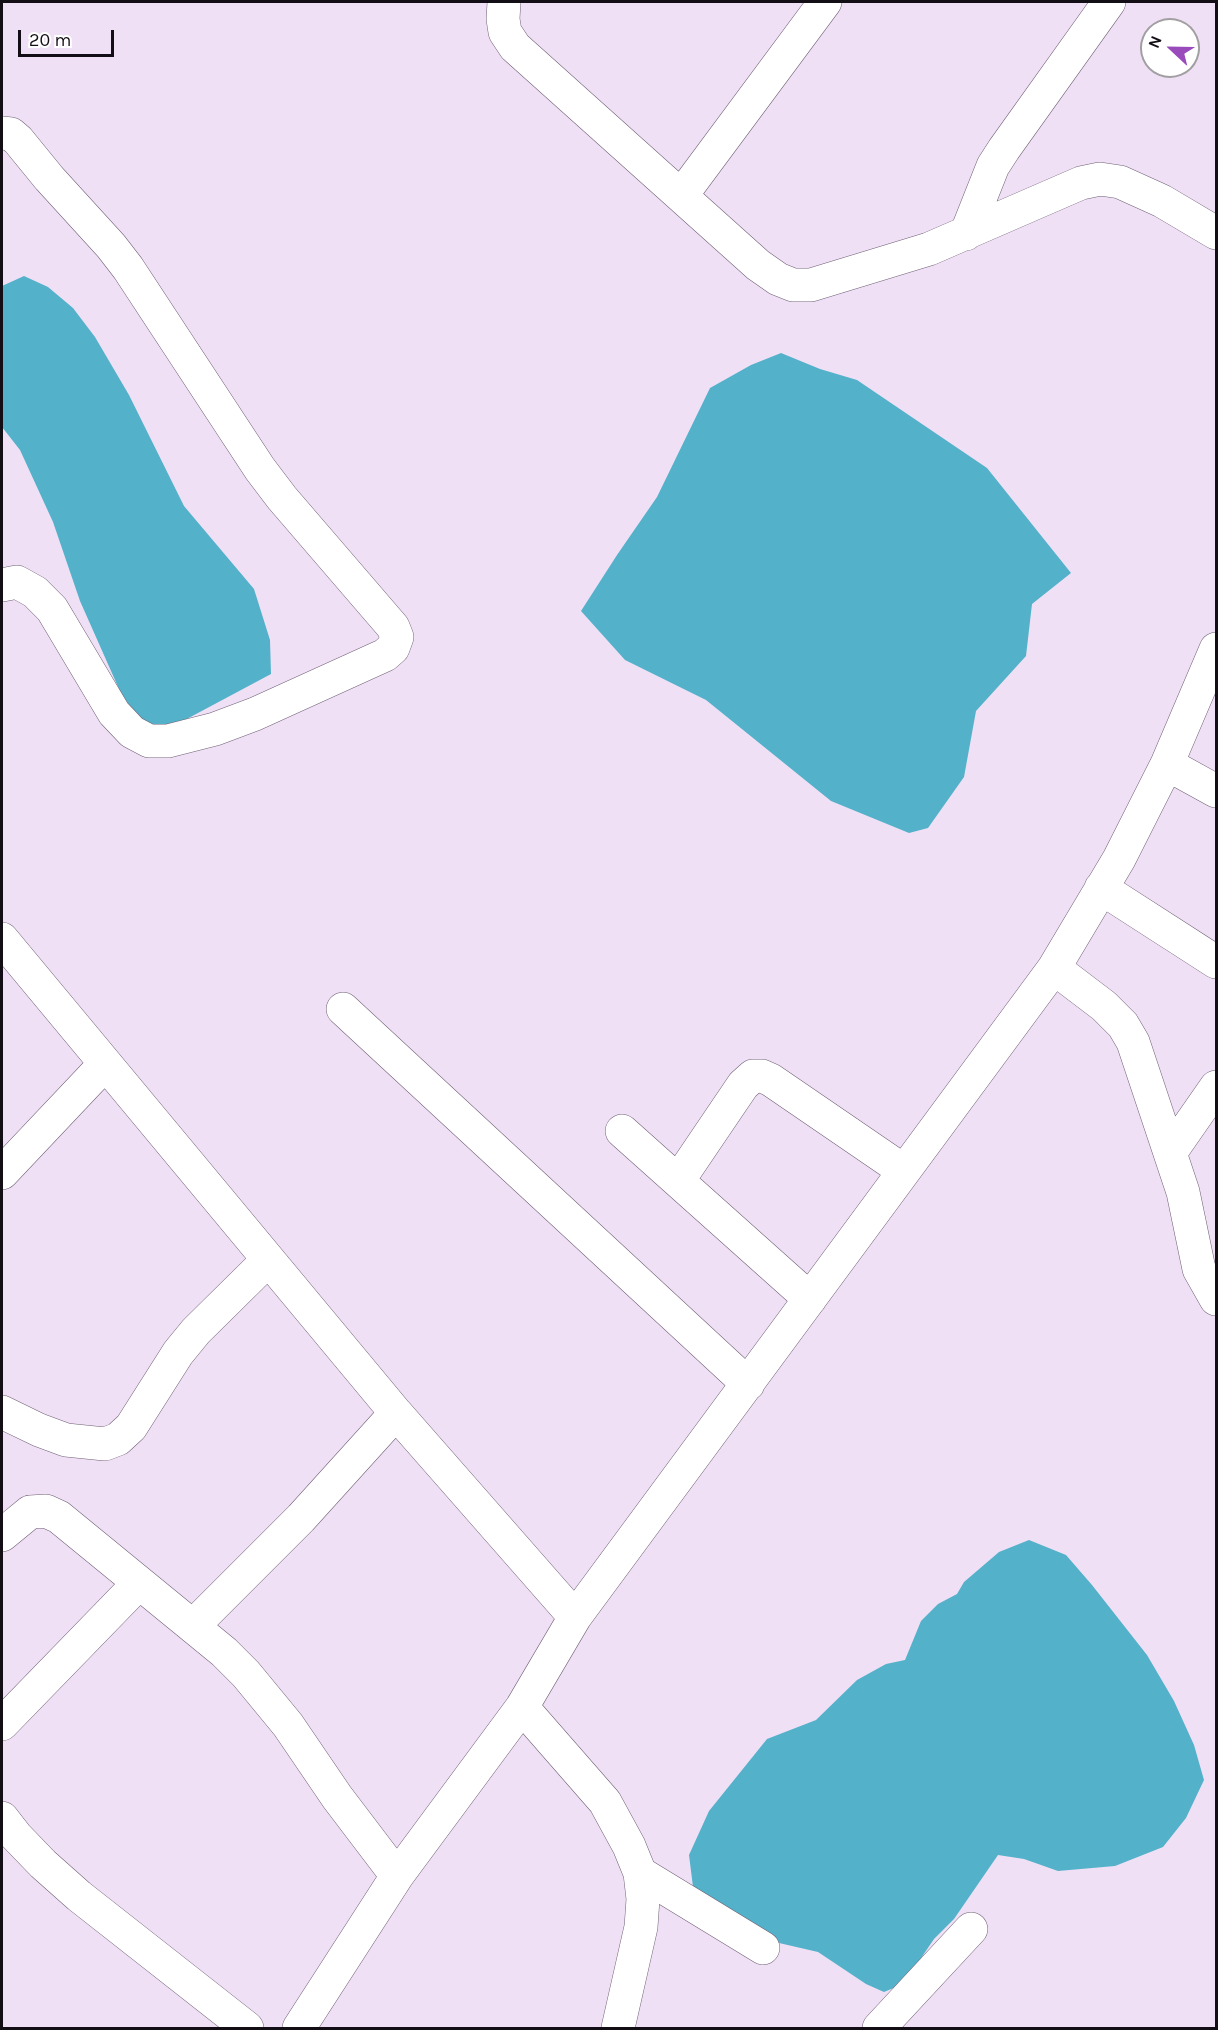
<!DOCTYPE html>
<style>
body{margin:0}
#map{position:relative;width:1218px;height:2030px;overflow:hidden;background:#f0e0f6;font-family:Karla,sans-serif}
canvas{display:block}
.frame{position:absolute;inset:0;border:3px solid #130e15;pointer-events:none}
.north{position:absolute;left:1140px;top:18px;width:60px;height:60px;box-sizing:border-box;background:#fff;border:2px solid #a19fa1;border-radius:50%;rotate:292deg;font-size:16px;font-weight:700;line-height:24px;text-align:center;color:#130e15}
.north::after{content:'';display:block;margin:auto;width:21px;height:27px;background:#9a4bbb;clip-path:polygon(50% 0,100% 100%,50% 72%,0 100%)}
.scale{position:absolute;left:18px;top:30px;width:96px;height:27px;box-sizing:border-box;border:3px solid #130e15;border-top:0;padding-left:8px;font-size:18px;line-height:21px;white-space:nowrap;color:#130e15;-webkit-text-stroke:4px #fff;paint-order:stroke}
</style>
<div id="map">
<canvas width="1218" height="2030"></canvas>
<div class="frame"></div>
<div class="north">N</div>
<div class="scale">20 m</div>
</div>
<script>
const g = document.querySelector('canvas').getContext('2d');
g.lineJoin = 'round';
function fill(path, color) {
  g.fillStyle = color;
  g.fill(path, 'evenodd');
}
function shape(rows) {
  const path = new Path2D();
  for (const r of rows) {
    path.moveTo(r[0], r[1]);
    for (let i = 2; i < r.length; i += 2) path.lineTo(r[i], r[i + 1]);
  }
  return path;
}
function strokePath(path, color, width, dash) {
  g.strokeStyle = color;
  g.lineWidth = width;
  g.lineCap = dash ? 'butt' : 'round';
  g.setLineDash(dash || []);
  g.stroke(path);
}
const water = shape([
 [24,276,48,287,73,308,95,337,129,395,184,506,254,589,270,640,271,674,168,729,144,721,123,698,80,601,53,522,20,450,2,427,2,286],
 [781,353,820,369,857,380,987,468,1071,573,1032,604,1026,656,976,711,964,777,928,828,909,833,831,801,706,700,625,660,581,611,617,555,657,497,710,388,751,365],
 [1029,1540,1066,1555,1092,1585,1147,1655,1174,1701,1194,1745,1204,1780,1186,1818,1163,1847,1115,1866,1058,1871,1024,1859,998,1855,954,1919,934,1939,917,1964,896,1987,884,1992,866,1984,818,1952,779,1943,747,1927,693,1887,689,1855,709,1811,767,1739,816,1720,857,1680,886,1664,905,1660,921,1621,938,1604,957,1594,964,1582,999,1552]
]);
const minor = shape([
 [504,2,503,19,505,32,515,47,758,265,778,279,793,285,811,285,929,249,1081,183,1100,179,1120,182,1162,201,1216,233],
 [2,133,11,134,18,140,49,178,111,246,128,268,260,469,282,498,393,627,397,637,393,648,385,655,255,714,215,729,168,741,149,741,132,732,114,713,52,609,35,592,17,582,2,585],
 [681,196,825,2],
 [966,234,993,166,1004,149,1109,2],
 [1167,764,1216,791],
 [1101,888,1216,962],
 [2,939,396,1413,575,1617],
 [1054,968,1104,1006,1123,1025,1133,1042,1183,1192,1199,1269,1216,1299],
 [343,1009,748,1384],
 [622,1131,810,1299],
 [1170,1153,1216,1087],
 [2,1173,105,1064],
 [678,1181,743,1085,753,1076,762,1076,771,1080,904,1171],
 [2,1412,39,1430,66,1440,105,1444,118,1439,131,1427,178,1353,196,1331,268,1260],
 [2,1535,30,1512,46,1511,59,1517,224,1652,246,1674,288,1725,337,1797,397,1876],
 [193,1626,301,1518,396,1413],
 [522,1707,605,1802,629,1846,640,1873,643,1899,641,1927,618,2028],
 [2,1724,139,1583],
 [2,1818,16,1836,43,1864,79,1896,247,2028],
 [640,1873,763,1948],
 [299,2028,397,1876,522,1707,575,1617,1054,968,1119,859,1167,764,1216,649],
 [879,2028,971,1929]
]);
fill(water, '#53b1c9');
strokePath(minor, '#6f6175', 34);
strokePath(minor, '#fff', 33);
</script>
